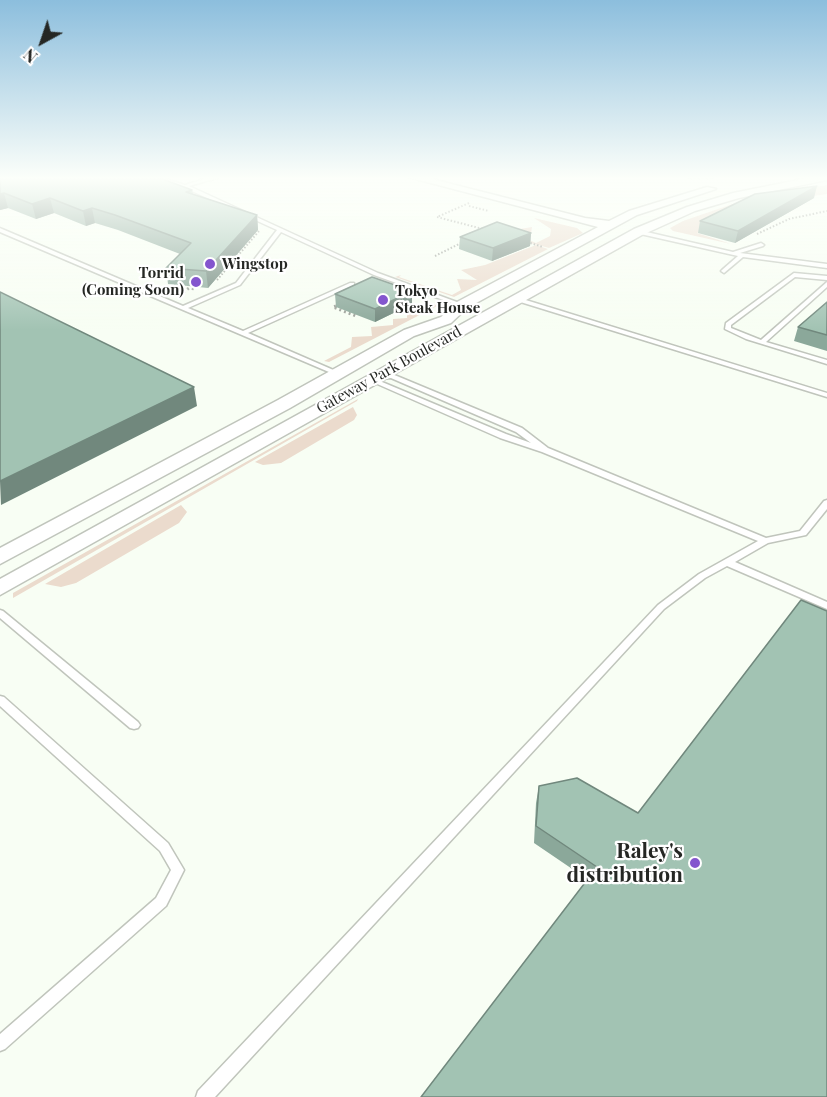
<!DOCTYPE html>
<style>
body{margin:0}
#map{position:relative;width:827px;height:1097px;overflow:hidden;background:#f8fef4;font-family:"Playfair Display",serif}
canvas{display:block}
.north{position:absolute;left:12px;top:12px;width:60px;height:60px;-webkit-text-stroke:4px #fff;paint-order:stroke;rotate:220deg;font-size:16px;font-weight:700;line-height:24px;text-align:center;color:#252724}
.north::after{content:'';display:block;margin:auto;width:21px;height:27px;background:#252724;clip-path:polygon(50% 0,100% 100%,50% 72%,0 100%)}
</style>
<div id="map">
<canvas width="827" height="1097"></canvas>
<div class="north">N</div>
</div>
<script>
const g = document.querySelector('canvas').getContext('2d');
g.lineJoin = 'round';
function fill(path, color) {
  g.fillStyle = color;
  g.fill(path, 'evenodd');
}
function shape(rows) {
  const path = new Path2D();
  for (const r of rows) {
    path.moveTo(r[0], r[1]);
    for (let i = 2; i < r.length; i += 2) path.lineTo(r[i], r[i + 1]);
  }
  return path;
}
function strokePath(path, color, width, dash) {
  g.strokeStyle = color;
  g.lineWidth = width;
  g.lineCap = dash ? 'butt' : 'round';
  g.setLineDash(dash || []);
  g.stroke(path);
}
function label(font, color, halo, rows, align = 'center') {
  g.font = font + ' "Playfair Display",serif';
  g.lineWidth = 4.5;
  g.setLineDash([]);
  g.textBaseline = 'middle';
  g.strokeStyle = halo;
  g.fillStyle = color;
  for (const [text, x, y, turn = 0] of rows) {
    g.save();
    g.translate(x, y);
    g.rotate((+turn || 0) * Math.PI / 180);
    g.textAlign = isNaN(turn) ? turn : align;
    if (halo) g.strokeText(text, 0, 0);
    g.fillText(text, 0, 0);
    g.restore();
  }
}
const green = shape([
 [827,185,827,194,759,204,697,233,731,244,673,231,670,228,683,221,744,200],
 [534,218,577,228,583,233,549,248,519,240,514,230,532,227,531,234,527,239,536,243,550,236,551,229],
 [536,245,548,249,454,297,395,277,401,275,399,277,452,295,461,290,457,279,477,280,461,270,485,265],
 [434,304,437,306,329,362,324,361,351,347,352,337,372,336,371,327,393,325,393,319,407,318,407,312,422,310],
 [358,399,357,401,13,598,13,593],
 [353,407,357,415,354,420,281,463,263,465,255,462],
 [181,505,187,512,179,523,76,583,61,587,45,584]
]);
const pathFar1 = shape([
 [469,203,437,217,483,229],
 [469,206,489,211],
 [757,234,789,219,827,211],
 [527,242,543,247],
 [435,256,461,243],
 [217,280,259,231]
]);
const path = shape([
 [179,295,189,288,196,289],
 [336,306,333,307,356,316]
]);
const service = shape([
 [152,177,158,177,185,185,211,177,217,177,217,178,189,186,378,273,465,305,460,306,374,275,281,232,240,285,188,308,243,331,350,283,354,283,354,285,248,333,338,372,339,373,336,375,0,232,0,228,2,229,183,306,236,283,277,230,183,187,152,177],
 [688,177,713,177,711,178,690,178,688,177],
 [638,230,733,252,761,243,764,245,763,246,740,253,827,264,827,268,743,257,724,273,721,271,722,270,738,256,636,233,636,231,638,230],
 [794,273,827,276,827,280,795,277,731,325,731,328,761,340,827,282,827,287,766,342,827,360,827,364,746,339,725,329,726,323,794,273],
 [516,297,827,393,827,397,514,300,513,299,516,297],
 [392,374,522,428,548,448,766,538,800,531,824,501,827,500,827,509,806,535,768,543,735,562,827,602,827,609,727,566,705,578,664,609,215,1097,196,1097,198,1091,658,605,699,574,758,541,542,452,500,438,375,383,374,377,375,376,392,374],
 [391,378,516,432,531,443,506,434,382,382,381,379,391,378],
 [0,610,3,611,138,722,140,725,138,728,134,729,130,728,0,618,0,610],
 [0,696,4,697,168,843,184,870,166,906,5,1049,0,1051,0,1034,156,898,171,870,160,851,0,706,0,696]
]);
const tertiary = shape([
 [408,177,424,177,585,218,609,221,629,211,707,187,716,189,637,215,467,308,451,323,414,336,290,408,0,564,0,548,278,400,404,330,441,317,457,302,598,227,408,177],
 [813,177,827,177,827,180,739,198,695,211,642,235,0,595,0,579,634,229,687,207,733,193,813,177]
]);
const wall = shape([
 [0,177,192,190,193,194,257,215,258,230,208,288,168,284,166,268,180,254,118,230,95,223,86,226,54,213,36,219,8,208,0,210],
 [814,198,735,243,698,233,700,221],
 [531,233,530,246,492,261,459,249,460,237],
 [335,294,412,304,375,322,336,307],
 [827,302,827,351,794,341,798,327],
 [539,786,638,813,587,879,534,843,536,803]
]);
const shadedWall = shape([
 [817,186,814,198,735,243,738,231],
 [4,193,8,208,0,210,0,194],
 [50,198,54,213,36,219,32,204],
 [92,208,95,223,86,226,83,211],
 [257,215,258,230,208,288,206,271],
 [531,233,530,246,492,261,493,248],
 [412,291,412,304,375,322,375,309],
 [194,387,197,406,1,505,0,481]
]);
const building = shape([
 [0,177,157,177,192,190,186,192,257,215,206,271,166,268,191,243,115,215,92,208,83,211,50,198,32,204,4,193,0,194,0,177],
 [817,186,738,231,700,221,755,194,817,186],
 [497,222,531,233,493,248,460,237,497,222],
 [372,277,412,291,375,309,335,294,372,277],
 [0,292,194,387,0,481,0,292],
 [827,302,827,335,798,327,827,302],
 [801,600,827,611,827,1097,421,1097,597,867,536,826,539,786,577,778,638,813,801,600]
]);
const markers = [
 [210,264,6,"#8455ce"],
 [196,282,6,"#8455ce"],
 [383,300,6,"#8455ce"],
 [695,863,6,"#8455ce"]
];
const farPoinames = [
 ["Wingstop",222,264],
 ["Torrid",184,273,"right"],
 ["(Coming Soon)",184,290,"right"],
 ["Tokyo",395,291],
 ["Steak House",395,308]
];
const farStreetnames = [
 ["Gateway Park Boulevard",389,370,-29]
];
const nearPoinames = [
 ["Raley's",683,851],
 ["distribution",683,875]
];
fill(green, '#ebdbcd');
strokePath(service, '#c0c5bc', 3);
strokePath(tertiary, '#c0c5bc', 3);
strokePath(pathFar1, '#9ca099', 2, [1.5, 2]);
strokePath(path, '#9ca099', 3, [2, 3]);
fill(service, '#fff');
fill(tertiary, '#fff');
fill(wall, '#8ba89a');
fill(shadedWall, '#71887d');
fill(building, '#a2c3b3');
strokePath(building, '#71887d', 1.5);
const sky = g.createLinearGradient(0, 0, 0, 330);
sky.addColorStop(0, '#8cbedd');
sky.addColorStop(0.54, '#fcfffa');
sky.addColorStop(1, '#fcfffa00');
g.fillStyle = sky;
g.fillRect(0, 0, 827, 330);
for (const [x, y, r, color] of markers) {
  const dot = new Path2D();
  dot.arc(x, y, r, 0, 2 * Math.PI);
  g.fillStyle = color;
  g.fill(dot);
  strokePath(dot, '#fff', 2);
}
label('bold 15px', '#252724', '#fff', farPoinames, 'left');
label('15px', '#252724', '#fff', farStreetnames);
label('bold 21px', '#252724', '#fff', nearPoinames, 'right');
</script>
